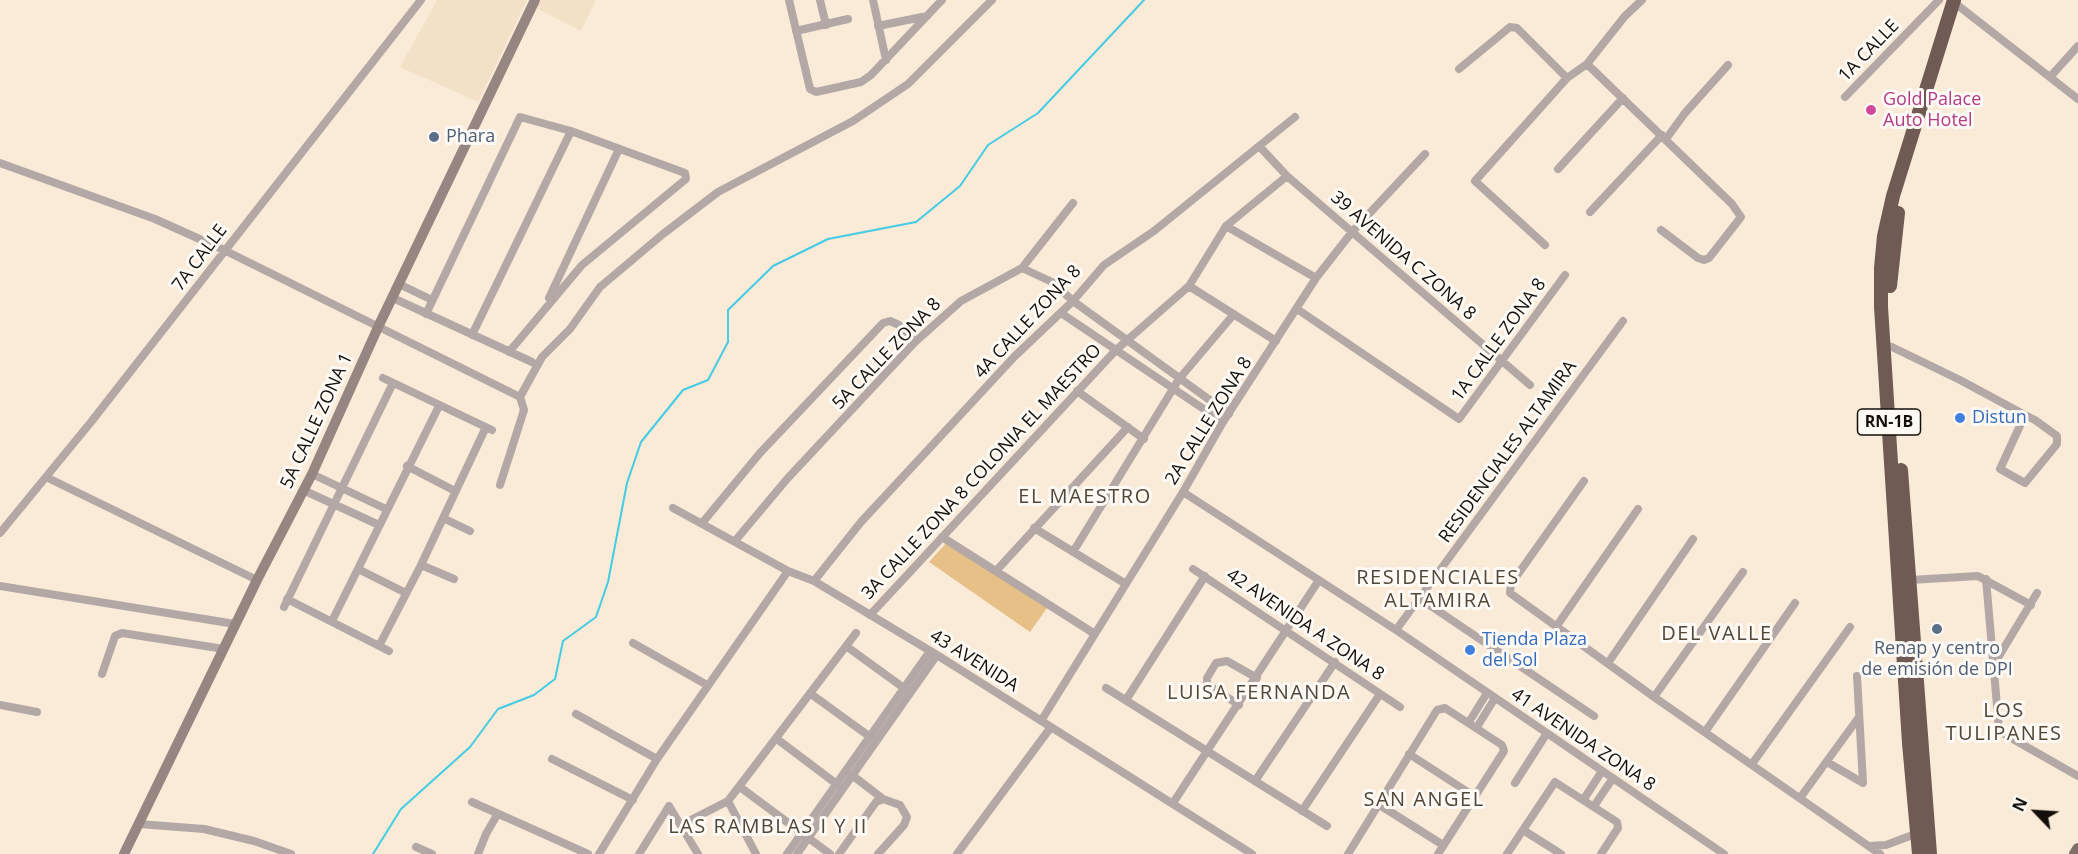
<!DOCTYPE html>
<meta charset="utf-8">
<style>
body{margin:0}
#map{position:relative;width:2078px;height:854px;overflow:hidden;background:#f9ebd8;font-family:"Open Sans",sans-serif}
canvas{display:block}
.north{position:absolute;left:2006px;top:782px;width:60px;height:60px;-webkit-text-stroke:4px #fdfaf6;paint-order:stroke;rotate:295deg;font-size:16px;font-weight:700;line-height:24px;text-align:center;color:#141009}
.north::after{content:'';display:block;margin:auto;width:21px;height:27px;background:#141009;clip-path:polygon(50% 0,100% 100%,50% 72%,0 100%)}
</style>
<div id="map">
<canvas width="2078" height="854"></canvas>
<div class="north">N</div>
</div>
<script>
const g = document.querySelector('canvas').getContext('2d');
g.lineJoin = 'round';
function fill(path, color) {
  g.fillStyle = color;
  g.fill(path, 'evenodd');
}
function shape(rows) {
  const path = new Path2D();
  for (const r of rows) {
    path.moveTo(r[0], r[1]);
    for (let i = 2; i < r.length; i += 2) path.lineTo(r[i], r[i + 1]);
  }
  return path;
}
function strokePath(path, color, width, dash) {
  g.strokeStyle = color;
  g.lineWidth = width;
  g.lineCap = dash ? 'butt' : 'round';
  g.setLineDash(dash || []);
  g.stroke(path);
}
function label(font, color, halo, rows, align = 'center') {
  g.font = font + ' "Open Sans",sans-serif';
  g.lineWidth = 6;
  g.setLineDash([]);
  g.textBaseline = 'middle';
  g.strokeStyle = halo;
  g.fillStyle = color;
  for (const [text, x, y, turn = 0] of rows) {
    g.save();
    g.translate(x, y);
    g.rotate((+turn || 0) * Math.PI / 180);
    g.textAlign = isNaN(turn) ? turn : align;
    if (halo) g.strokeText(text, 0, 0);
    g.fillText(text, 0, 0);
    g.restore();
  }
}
const built = shape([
 [437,0,527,0,478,102,400,67],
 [537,0,596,0,581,31,534,7]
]);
const green = shape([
 [948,541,1049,605,1030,632,929,562]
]);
const stream = shape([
 [373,854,401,809,470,747,498,709,534,695,555,679,563,641,596,617,608,582,627,483,641,442,683,390,708,380,728,342,728,310,773,266,828,239,916,222,960,186,988,145,1038,113,1144,0]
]);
const street = shape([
 [789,0,810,89,816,92,861,82,871,75,942,0],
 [820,0,826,25],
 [873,0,886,60],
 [1951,0,2078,99],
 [878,26,927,16],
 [796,31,848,19],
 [1587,64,1732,204,1741,217,1709,258,1704,260,1698,258,1661,230],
 [1459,69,1510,27,1517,28,1567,78],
 [2050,77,2078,46],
 [1845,97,1939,0],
 [1666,139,1685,113,1728,65],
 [1260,147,1287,176,1530,385],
 [0,163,155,219,224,250,520,397],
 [1558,169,1623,98],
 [1590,212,1662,135],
 [1226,226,1316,278],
 [1545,245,1475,181,1567,78,1587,64,1625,16,1642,0],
 [1022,268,1052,282,1073,301,1229,414],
 [399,284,432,300],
 [1189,286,1276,341],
 [393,298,532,362],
 [549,298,619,149],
 [1297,309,1459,419,1565,275],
 [1061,313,1223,422],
 [426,314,520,117,571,131,685,173,686,179,582,265,509,352],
 [472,335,571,131],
 [1892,347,1960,380,2025,415,2035,420,2057,436,2057,444,2025,483,2000,469,2025,415],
 [383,378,492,430],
 [1077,391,1144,439],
 [407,466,455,491],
 [312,474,386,509],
 [46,477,257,580],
 [1584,481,1511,584,1510,593,1654,697,1880,854],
 [500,485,524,410,520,397,542,357,570,329,600,287,663,234,718,192,853,121,908,84,992,0],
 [303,490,379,525],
 [1183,492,1396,630,1724,854],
 [673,508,788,571,814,581,937,655,1252,854],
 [443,518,470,531],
 [703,522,760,453,883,323,890,321,899,325,915,342],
 [1034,528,1126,584],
 [0,533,91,422,421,0],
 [942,537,1095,634],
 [735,541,787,479,915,342,961,301,1022,268,1073,203],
 [1073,552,1179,379,1234,314],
 [421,565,454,579],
 [358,569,406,593],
 [1193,569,1400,707],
 [996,571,1128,427],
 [1986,579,1999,729,2004,734,2078,776],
 [1910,580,1978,576,2031,605],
 [814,581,861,522,1014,357,1073,301,1104,265,1154,231,1295,117],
 [0,586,235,624],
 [1419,598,1594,716],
 [287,599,389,651],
 [284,607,393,383],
 [870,615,1116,350,1189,286,1226,226,1287,176],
 [332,621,439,406],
 [1556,627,1638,509],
 [1396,630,1623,321],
 [633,643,707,685],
 [379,646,421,565,486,427],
 [846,646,908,691],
 [1608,663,1693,539],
 [1993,666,2037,593],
 [102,674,115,636,122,633,224,649],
 [1106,688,1327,826],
 [811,694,873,739],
 [1654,697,1743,572],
 [1126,700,1205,576],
 [0,705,37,712],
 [1239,705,1207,684,1207,678,1216,663,1227,661,1257,678],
 [576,714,657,759],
 [1041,721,1183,492,1223,422,1316,278,1352,232,1425,154],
 [1469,722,1487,693],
 [1477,727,1495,698],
 [1705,732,1795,603],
 [777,739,838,785],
 [1409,754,1474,796],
 [552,759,633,800],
 [1827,762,1863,783,1857,676],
 [1752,764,1850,627],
 [852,775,883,799],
 [1255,781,1335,662],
 [1515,783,1547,733],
 [740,787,830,854],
 [1800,798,1859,717],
 [1584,799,1602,771],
 [728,801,756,854],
 [472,802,588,854],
 [1173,803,1319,580],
 [1378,804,1443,845],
 [1594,806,1613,778],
 [1302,811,1380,694],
 [139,824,204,829,254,841,291,854],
 [681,825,728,801,856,633],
 [1523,830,1561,854],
 [1870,846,1886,845,1918,833],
 [416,847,432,854],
 [478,854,486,834,497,815],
 [599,854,657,759,788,571],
 [639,854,669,806,698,854],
 [787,854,930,651],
 [797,854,937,655],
 [839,854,876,802,883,799,900,805,907,817,904,825,878,854],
 [957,854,1051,727],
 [1348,854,1437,710,1445,708,1502,745,1504,751,1438,854],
 [1507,854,1555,782,1617,822,1618,828,1601,854]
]);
const secondary = shape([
 [124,854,257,580,312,474,379,325,535,0]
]);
const primary = shape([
 [2075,854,2078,849]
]);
const highway = shape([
 [1890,286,1898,213],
 [1901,470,1930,854],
 [1919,854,1909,743,1881,307,1881,268,1884,236,1893,196,1954,0]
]);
const markers = [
 [1871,110,6,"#d1479c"],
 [434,137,6,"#5c6f8a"],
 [1960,418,6,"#3f7fe0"],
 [1937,629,6,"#5c6f8a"],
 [1470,650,6,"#3f7fe0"]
];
const shields = [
 [1889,422,63]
];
const shieldNames = [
 ["RN-1B",1889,422]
];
const streetNames = [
 ["1A CALLE",1869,51,-46],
 ["39 AVENIDA C ZONA 8",1403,256,41],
 ["7A CALLE",200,258,-53],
 ["4A CALLE ZONA 8",1028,322,-47],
 ["1A CALLE ZONA 8",1499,340,-54],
 ["5A CALLE ZONA 8",887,354,-46],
 ["5A CALLE ZONA 1",317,421,-65],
 ["2A CALLE ZONA 8",1209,421,-58],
 ["RESIDENCIALES ALTAMIRA",1508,452,-54],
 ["3A CALLE ZONA 8 COLONIA EL MAESTRO",982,472,-47],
 ["42 AVENIDA A ZONA 8",1305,625,34],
 ["43 AVENIDA",974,661,32],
 ["41 AVENIDA ZONA 8",1583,740,34]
];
const hotelNames = [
 ["Gold Palace",1883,100],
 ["Auto Hotel",1883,121]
];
const serviceNames = [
 ["Phara",446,137],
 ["Renap y centro",1937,649,"center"],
 ["de emisión de DPI",1937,670,"center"]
];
const shopNames = [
 ["Distun",1972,418],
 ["Tienda Plaza",1482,640],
 ["del Sol",1482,661]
];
const neighbourhoodNames = [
 ["EL MAESTRO",1085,497],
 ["RESIDENCIALES",1438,578],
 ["ALTAMIRA",1438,601],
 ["DEL VALLE",1717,634],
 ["LUISA FERNANDA",1259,693],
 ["LOS",2004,711],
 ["TULIPANES",2004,734],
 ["SAN ANGEL",1424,800],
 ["LAS RAMBLAS I Y II",768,827]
];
fill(built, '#f3e1c7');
fill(green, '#e7c087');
strokePath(stream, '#44cbe5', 2);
strokePath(street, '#b3a8a5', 8);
strokePath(secondary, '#968682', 10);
strokePath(primary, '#816e69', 12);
strokePath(highway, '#6f5a54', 14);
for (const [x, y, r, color] of markers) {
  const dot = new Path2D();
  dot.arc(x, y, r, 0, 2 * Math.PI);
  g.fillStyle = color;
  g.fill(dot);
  strokePath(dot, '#fdfaf6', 2);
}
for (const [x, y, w] of shields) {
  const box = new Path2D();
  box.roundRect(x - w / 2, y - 13, w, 26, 4.5);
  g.fillStyle = '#fdfaf6';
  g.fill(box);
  strokePath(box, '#141009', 1.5);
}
label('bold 16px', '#141009', null, shieldNames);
label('18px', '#141009', '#fdfaf6', streetNames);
label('18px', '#b23c85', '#fdfaf6', hotelNames, 'left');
label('18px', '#4e5e75', '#fdfaf6', serviceNames, 'left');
label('18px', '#366cbe', '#fdfaf6', shopNames, 'left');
g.letterSpacing = '1.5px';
label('20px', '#524737', '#fdfaf6', neighbourhoodNames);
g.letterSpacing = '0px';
</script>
